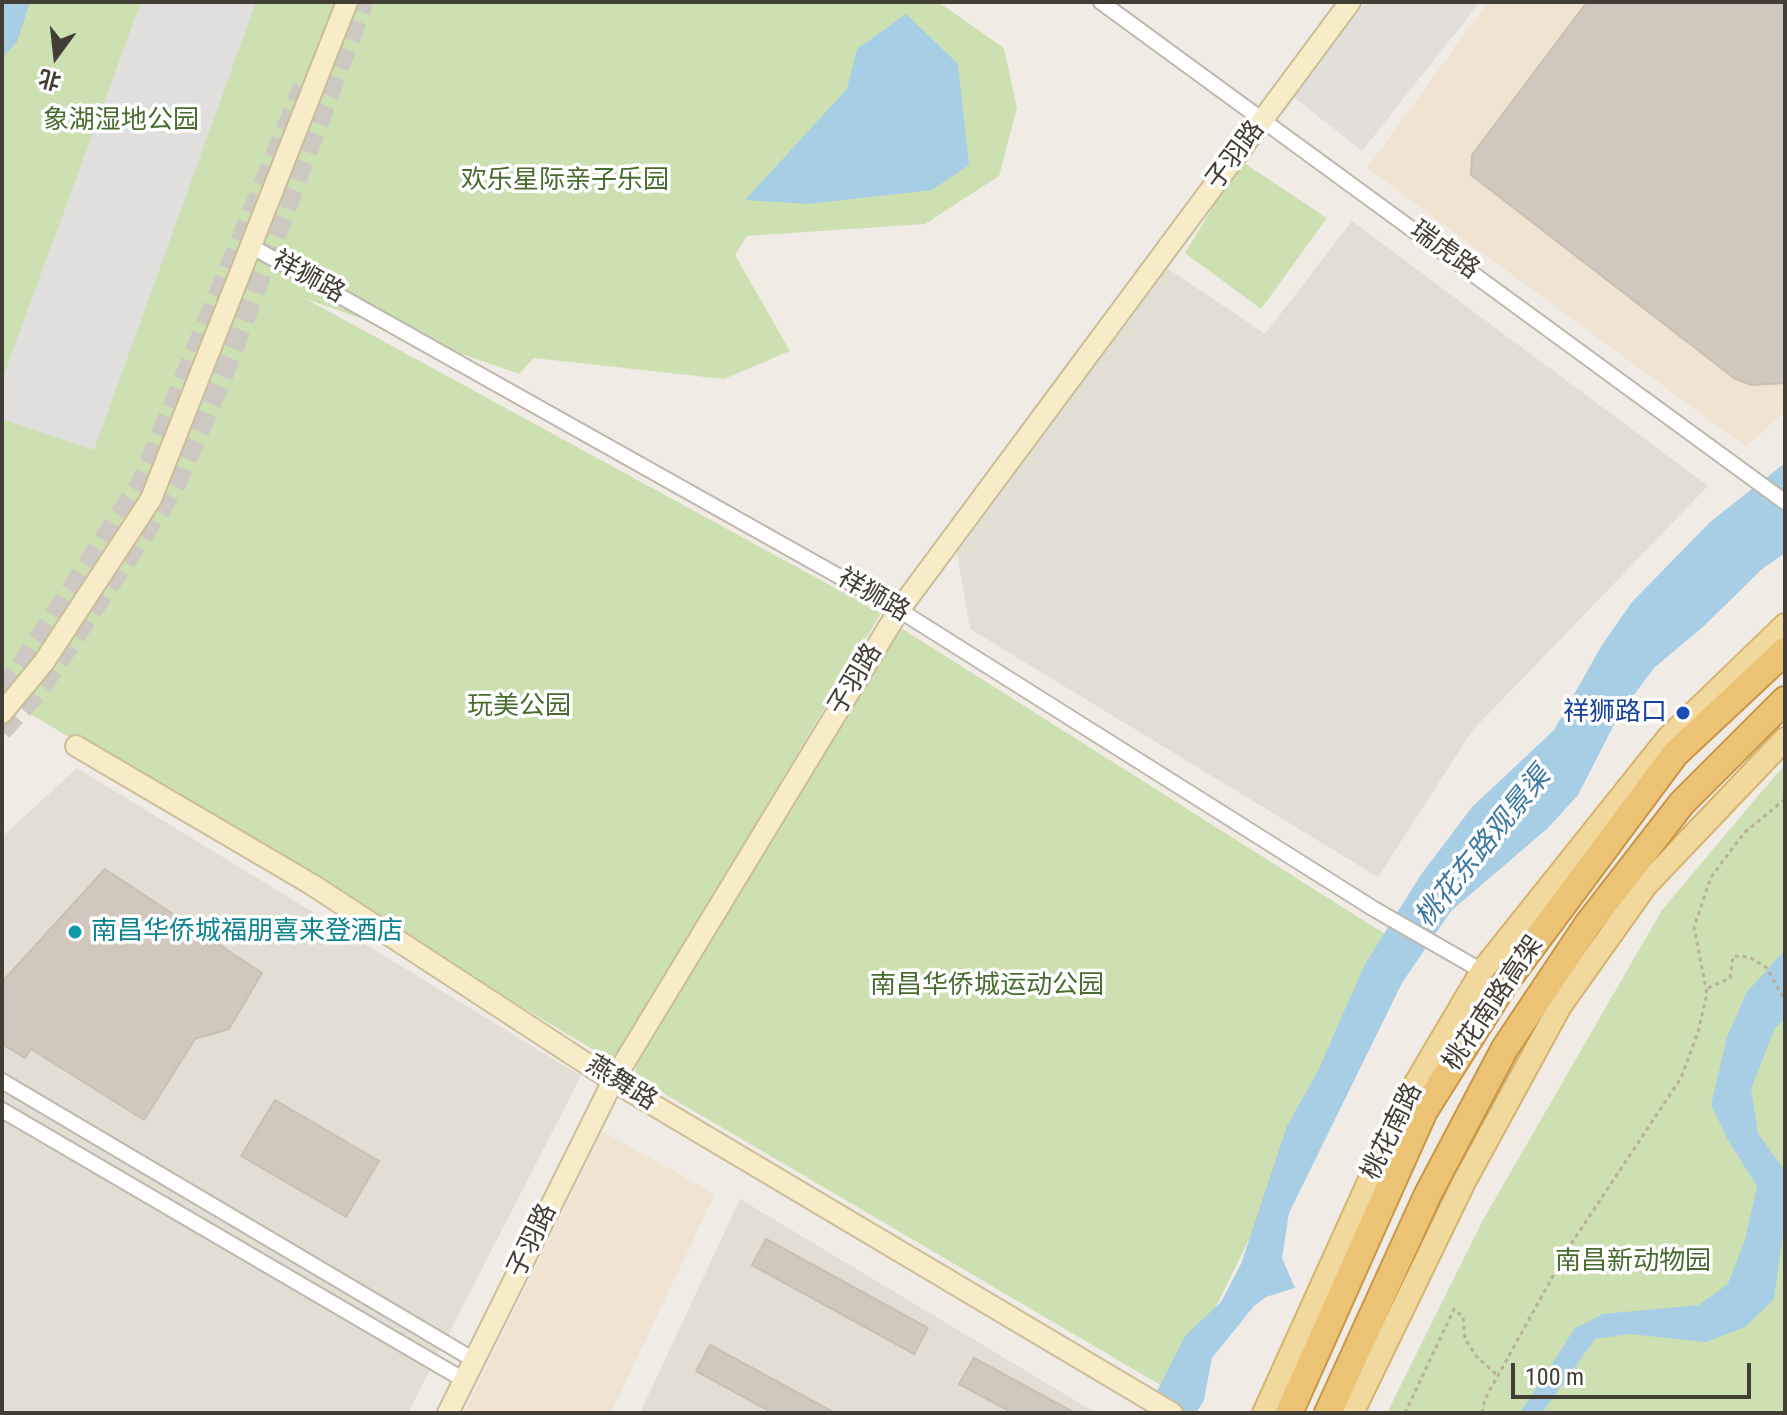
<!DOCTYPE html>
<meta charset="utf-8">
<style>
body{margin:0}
#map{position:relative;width:1787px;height:1415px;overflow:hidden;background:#f0ece5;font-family:"Roboto Condensed","Noto Sans SC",sans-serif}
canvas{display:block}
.frame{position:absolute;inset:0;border:4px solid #423d35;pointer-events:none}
.north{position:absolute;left:16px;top:16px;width:80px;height:80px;-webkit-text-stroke:6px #fff;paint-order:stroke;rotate:195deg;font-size:22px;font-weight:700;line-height:32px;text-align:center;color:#423d35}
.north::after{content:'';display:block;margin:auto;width:28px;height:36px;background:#423d35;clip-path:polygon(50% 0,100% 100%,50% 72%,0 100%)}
.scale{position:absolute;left:1511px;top:1363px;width:240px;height:36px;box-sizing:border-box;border:4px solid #423d35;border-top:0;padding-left:10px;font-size:24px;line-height:28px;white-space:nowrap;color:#423d35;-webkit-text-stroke:6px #fff;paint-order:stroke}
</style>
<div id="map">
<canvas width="1787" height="1415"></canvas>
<div class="frame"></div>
<div class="north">北</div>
<div class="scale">100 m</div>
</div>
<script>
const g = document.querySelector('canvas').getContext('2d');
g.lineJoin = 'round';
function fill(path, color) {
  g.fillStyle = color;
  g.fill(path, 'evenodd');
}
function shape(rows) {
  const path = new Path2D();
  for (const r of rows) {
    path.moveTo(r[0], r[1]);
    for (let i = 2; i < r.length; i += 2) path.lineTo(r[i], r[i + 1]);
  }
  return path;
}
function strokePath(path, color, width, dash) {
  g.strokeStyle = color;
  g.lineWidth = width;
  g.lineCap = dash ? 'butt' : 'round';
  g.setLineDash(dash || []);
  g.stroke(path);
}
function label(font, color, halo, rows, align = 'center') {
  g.font = font + ' "Roboto Condensed","Noto Sans SC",sans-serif';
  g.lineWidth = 7;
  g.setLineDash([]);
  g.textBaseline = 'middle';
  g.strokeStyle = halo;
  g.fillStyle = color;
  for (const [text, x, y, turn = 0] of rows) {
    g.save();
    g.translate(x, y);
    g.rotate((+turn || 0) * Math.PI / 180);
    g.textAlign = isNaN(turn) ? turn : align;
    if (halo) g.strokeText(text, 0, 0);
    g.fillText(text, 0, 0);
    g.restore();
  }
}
const residential = shape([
 [1352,221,1708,486,1472,731,1378,877,970,629,957,553,1167,268,1265,334],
 [77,768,581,1076,408,1413,2,1413,2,837],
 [740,1199,1096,1413,640,1413]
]);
const commercial = shape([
 [1488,2,1785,2,1785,411,1746,447,1367,168],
 [602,1131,715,1194,611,1413,464,1413]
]);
const industrial = shape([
 [1366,2,1480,2,1362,151,1292,96]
]);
const green = shape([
 [2,2,938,2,1004,48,1017,108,999,176,925,224,747,236,735,255,790,351,724,379,534,358,519,374,306,299,881,613,614,1062,2,697],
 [1241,161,1327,218,1261,309,1185,253],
 [901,628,1396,941,1199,1341,1169,1390,636,1077,636,1054],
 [1785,764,1785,1413,1387,1413,1483,1220,1662,910]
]);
const parking = shape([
 [141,2,256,2,94,450,2,419,2,380]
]);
const water = shape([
 [2,2,30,2,17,42,2,58],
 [906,14,958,64,969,165,932,190,808,204,745,200,847,89,857,49],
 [1785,463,1785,553,1761,570,1704,626,1654,668,1619,715,1578,795,1548,828,1451,911,1402,983,1289,1213,1282,1258,1295,1288,1266,1297,1254,1306,1212,1358,1204,1400,1196,1413,1146,1413,1185,1336,1221,1302,1241,1264,1287,1126,1318,1071,1364,966,1420,876,1472,807,1554,730,1602,645,1632,602,1710,522],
 [1785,950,1785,1019,1775,1028,1751,1089,1758,1133,1785,1171,1785,1219,1774,1299,1745,1327,1706,1342,1629,1334,1595,1339,1542,1413,1520,1413,1575,1328,1603,1314,1699,1305,1728,1284,1745,1240,1757,1186,1729,1142,1711,1105,1727,1037,1747,992]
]);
const building = shape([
 [1587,2,1785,2,1785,383,1751,385,1734,378,1471,175,1472,155,1587,2],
 [105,869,262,973,229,1029,195,1039,144,1120,31,1049,25,1058,2,1044,2,982,105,869],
 [275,1100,379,1161,346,1217,241,1156,275,1100],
 [766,1239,928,1328,914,1354,752,1265,766,1239],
 [710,1345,835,1413,773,1413,696,1371,710,1345],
 [974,1358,1075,1413,1013,1413,959,1384,974,1358]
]);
const secondaryTunnel = shape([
 [2,689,16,674,142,481,303,87],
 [2,731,38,692,174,489,222,379,364,2]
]);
const path = shape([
 [1708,988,1730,978,1733,956,1749,957,1766,967,1785,1000],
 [1405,1413,1454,1309,1463,1317,1465,1339,1477,1357,1498,1376],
 [1482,1413,1485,1399,1569,1247,1681,1078,1698,1032,1707,994,1694,927,1711,877,1744,833,1785,799]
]);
const street = shape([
 [1101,2,1785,502],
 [249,245,899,610,1374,909,1482,971],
 [2,1081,474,1360],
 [2,1110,464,1380]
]);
const secondary = shape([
 [2,713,44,662,151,499,347,2],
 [76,746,311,884,613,1081,1172,1413],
 [448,1413,613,1081,899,610,1350,2]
]);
const primary = shape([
 [1264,1413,1407,1098,1482,971,1668,738,1785,625],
 [1352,1413,1464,1182,1560,1006,1646,885,1785,739]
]);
const highway = shape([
 [1289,1413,1424,1111,1504,984,1675,754,1785,651],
 [1328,1413,1428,1194,1505,1048,1588,924,1682,803,1785,700]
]);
const markers = [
 [1683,713,8,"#1a4fb4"],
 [75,932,8,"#0f9aa8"]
];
const parkNames = [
 ["象湖湿地公园",121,121],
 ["欢乐星际亲子乐园",565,181],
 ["玩美公园",519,707],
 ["南昌华侨城运动公园",987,986],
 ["南昌新动物园",1633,1262]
];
const streetNames = [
 ["子羽路",1236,156,-53],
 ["瑞虎路",1444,251,36],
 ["祥狮路",308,278,29],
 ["祥狮路",873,596,30],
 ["子羽路",856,680,-59],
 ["桃花南路高架",1494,1004,-56],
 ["燕舞路",621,1084,32],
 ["桃花南路",1393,1132,-64],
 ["子羽路",533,1241,-64]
];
const transitNames = [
 ["祥狮路口",1667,713]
];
const cultureNames = [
 ["南昌华侨城福朋喜来登酒店",91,932]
];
const waterNames = [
 ["桃花东路观景渠",1484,848,-51]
];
fill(residential, '#e3ded4');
fill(commercial, '#f0e3d2');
fill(industrial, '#e2deda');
fill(green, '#cce0b2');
fill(parking, '#e1dfdd');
fill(water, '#a8cee6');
fill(building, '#d0c8bc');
strokePath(building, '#cabfb0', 2);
strokePath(secondaryTunnel, '#cdc9c2', 20, [20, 10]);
strokePath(street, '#bdb7ac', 18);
strokePath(secondary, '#cbbd99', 24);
strokePath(primary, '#d4b46f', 26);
strokePath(highway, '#c99646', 30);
strokePath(path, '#baaf9c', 3, [4, 4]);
strokePath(street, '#fff', 14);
strokePath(secondary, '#f7ebc8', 20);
strokePath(primary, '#f1d89d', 22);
strokePath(highway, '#ecc274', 26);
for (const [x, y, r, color] of markers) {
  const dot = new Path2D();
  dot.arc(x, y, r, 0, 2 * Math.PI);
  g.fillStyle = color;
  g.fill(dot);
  strokePath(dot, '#fff', 3);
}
label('26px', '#486c30', '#fff', parkNames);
label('26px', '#423d35', '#fff', streetNames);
label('26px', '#164399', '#fff', transitNames, 'right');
label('26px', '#0d838f', '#fff', cultureNames, 'left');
label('italic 28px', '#3c78a0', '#fff', waterNames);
</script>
